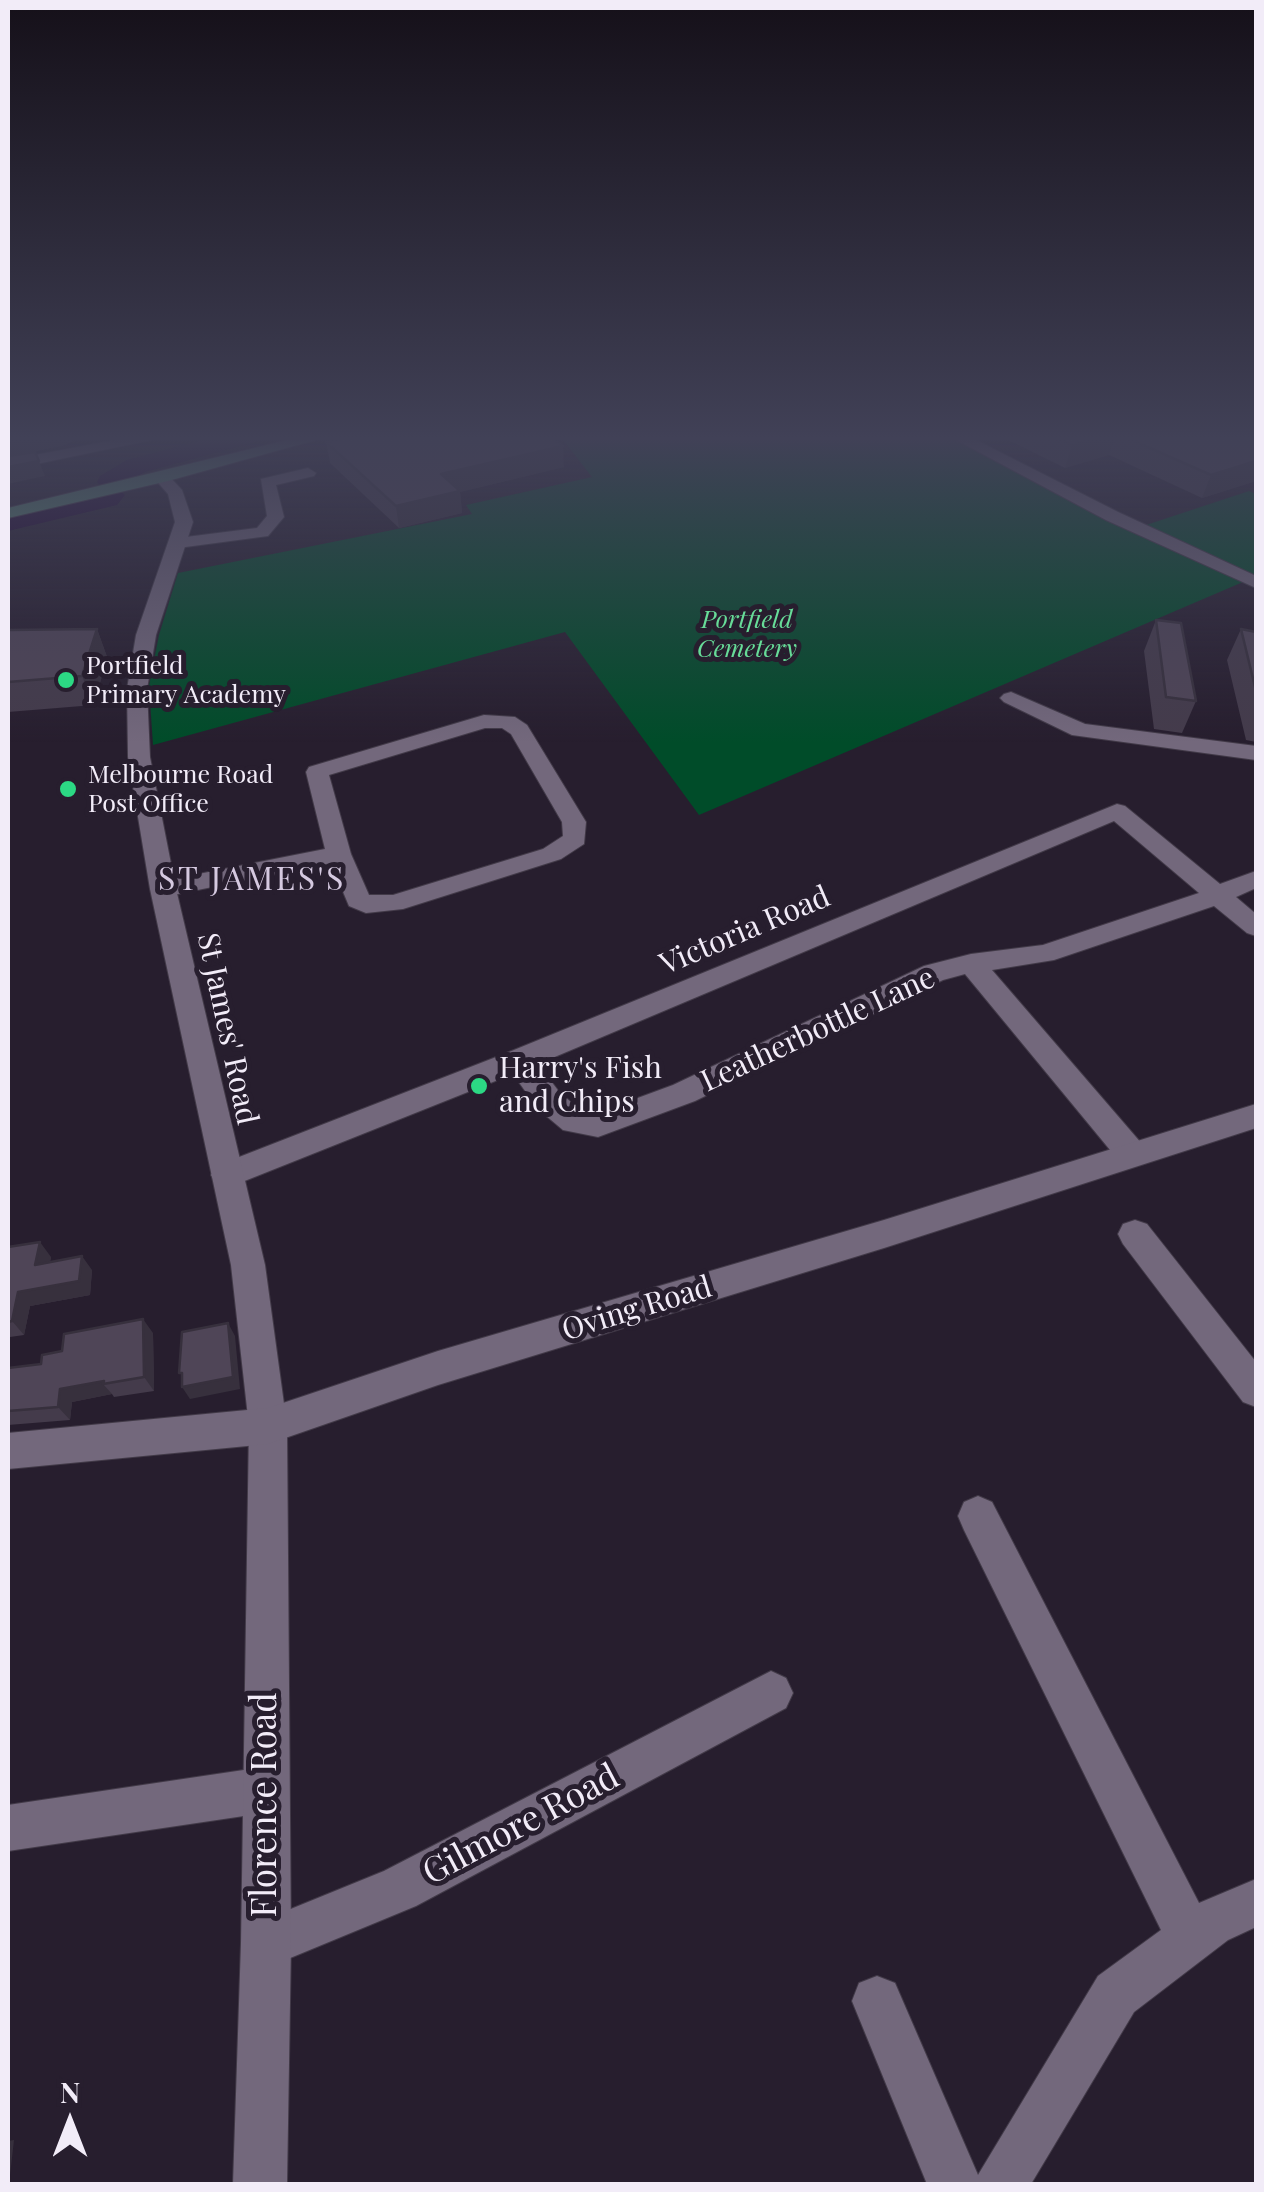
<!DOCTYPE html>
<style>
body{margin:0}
#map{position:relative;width:1264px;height:2192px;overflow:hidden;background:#271e2e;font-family:"Playfair Display",serif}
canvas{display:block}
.frame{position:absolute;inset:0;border:10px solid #f2ecf8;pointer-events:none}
.north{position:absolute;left:20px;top:2072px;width:100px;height:100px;-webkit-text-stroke:8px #271e2e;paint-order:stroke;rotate:0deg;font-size:28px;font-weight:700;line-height:40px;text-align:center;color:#f2ecf8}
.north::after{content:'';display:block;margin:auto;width:35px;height:45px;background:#f2ecf8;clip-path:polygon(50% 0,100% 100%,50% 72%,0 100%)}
</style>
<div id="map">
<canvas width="1264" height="2192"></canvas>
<div class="frame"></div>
<div class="north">N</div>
</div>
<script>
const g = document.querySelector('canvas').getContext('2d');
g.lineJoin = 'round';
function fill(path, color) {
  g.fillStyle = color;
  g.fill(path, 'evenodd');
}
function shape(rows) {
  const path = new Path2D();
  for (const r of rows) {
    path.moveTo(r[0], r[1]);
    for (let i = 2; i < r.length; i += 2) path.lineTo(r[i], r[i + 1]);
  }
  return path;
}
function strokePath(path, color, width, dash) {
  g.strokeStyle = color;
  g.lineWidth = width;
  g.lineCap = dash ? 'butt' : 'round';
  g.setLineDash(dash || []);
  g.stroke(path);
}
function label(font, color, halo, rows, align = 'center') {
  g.font = font + ' "Playfair Display",serif';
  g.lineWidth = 10;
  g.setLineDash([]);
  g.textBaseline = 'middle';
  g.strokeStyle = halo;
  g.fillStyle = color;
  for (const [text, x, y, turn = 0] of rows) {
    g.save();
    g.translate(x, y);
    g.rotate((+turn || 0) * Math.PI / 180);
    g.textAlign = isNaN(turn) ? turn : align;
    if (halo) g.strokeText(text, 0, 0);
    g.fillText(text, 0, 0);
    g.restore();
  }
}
const green = shape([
 [560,436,948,436,1137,528,1249,491,1256,494,1256,588,1243,582,699,815,565,632,153,745,149,686,159,635,178,573,472,514,466,505,592,477]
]);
const river = shape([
 [219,436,261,436,258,441,145,472,117,488,125,495,117,505,8,531,8,515,97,493,104,489,97,482,100,476,127,460,219,436]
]);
const minor = shape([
 [137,436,170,436,8,470,8,460,137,436],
 [949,436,968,436,1118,512,1256,576,1256,588,1106,520,949,436],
 [308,468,316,473,314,476,276,485,284,517,268,536,178,548,169,543,178,538,257,528,267,516,261,479,308,468],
 [1011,692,1085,724,1256,746,1256,760,1072,735,1004,702,1000,698,1004,694,1011,692],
 [484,715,515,717,527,725,586,822,584,844,561,859,403,909,366,913,349,906,331,863,163,897,150,889,163,881,325,849,306,772,309,767,484,715],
 [485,728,502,728,511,734,562,822,563,836,543,849,393,895,369,895,351,854,329,775,485,728],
 [1117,804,1125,806,1220,884,1256,871,1256,888,1236,897,1256,914,1256,936,1247,933,1214,906,1054,960,992,970,1142,1144,1147,1153,1142,1162,1131,1165,1120,1162,965,974,943,980,695,1101,598,1137,563,1130,538,1109,513,1074,227,1188,216,1184,211,1175,216,1166,509,1052,1117,804],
 [1114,821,1199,893,1043,945,971,954,924,966,673,1085,597,1113,582,1111,560,1093,538,1064,1114,821],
 [1135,1220,1147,1224,1256,1362,1256,1407,1243,1402,1123,1244,1118,1234,1123,1224,1135,1220],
 [978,1496,992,1502,1199,1903,1256,1879,1256,1927,1228,1940,1134,2012,1031,2184,927,2184,852,2001,859,1983,877,1976,895,1983,978,2175,1098,1976,1161,1930,964,1530,958,1516,964,1502,978,1496],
 [771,1671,786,1678,793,1693,786,1708,416,1906,266,1968,249,1960,241,1943,249,1926,384,1871,771,1671],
 [264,1767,280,1774,287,1790,280,1806,264,1813,8,1851,8,1805,264,1767]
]);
const tertiary = shape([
 [156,475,168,475,182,490,193,522,156,635,147,689,150,757,176,889,265,1265,287,1426,291,1943,287,2184,233,2184,241,1943,249,1426,231,1265,150,889,128,757,127,689,136,635,175,522,168,494,154,478,156,475]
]);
const secondary = shape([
 [1256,1104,1256,1128,884,1248,438,1385,268,1444,8,1469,8,1433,268,1408,438,1351,884,1220,1256,1104]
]);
const primary = shape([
 [304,436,330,436,168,481,8,518,8,508,304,436]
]);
const wall = shape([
 [1000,436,1256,436,1256,481,1202,498,1109,455,1065,468],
 [326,442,564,467,460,492,462,513,399,528,330,463],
 [1156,620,1196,701,1182,733,1154,729,1144,651],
 [97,629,107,657,94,705,8,712,8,630],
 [1241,629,1256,632,1256,742,1246,740,1227,660],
 [8,1247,51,1257,50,1262,92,1270,90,1295,30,1306,24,1335,10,1337,8,1349],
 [153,1333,154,1391,114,1397,112,1394,72,1402,70,1420,8,1425,8,1368,41,1364]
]);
const shadedWall = shape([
 [30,436,84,436,63,446,8,457,8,441],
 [1104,436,1115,436,1109,455,1065,468,1072,445],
 [563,446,564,467,460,492,462,513,399,528,396,506,441,474],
 [39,461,45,476,8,484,8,467],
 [1256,461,1256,481,1202,498,1211,475],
 [97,629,107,657,94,705,82,676],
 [40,1242,51,1257,47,1279,35,1265],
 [82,1256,92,1270,90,1295,30,1306,24,1335,12,1321,18,1292],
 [143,1319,153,1333,154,1391,144,1377],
 [228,1323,235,1336,240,1389,190,1399,182,1387],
 [104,1381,103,1384,112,1394,72,1402,70,1420,58,1407,60,1389],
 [14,2140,9,2184,8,2184,8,2141]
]);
const building = shape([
 [8,436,30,436,8,441,8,436],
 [357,436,549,436,563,446,441,474,460,491,396,506,326,442,357,436],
 [1053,436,1104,436,1072,445,1053,436],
 [1123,436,1256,436,1256,461,1211,475,1123,436],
 [35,452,39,461,8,467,8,456,35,452],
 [1156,620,1181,623,1196,701,1166,697,1156,620],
 [97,629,82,676,8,682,8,630,97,629],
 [1241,629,1256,632,1256,691,1241,629],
 [40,1242,35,1265,82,1256,79,1281,18,1292,12,1321,8,1322,8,1247,40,1242],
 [143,1319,144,1377,103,1384,104,1381,60,1389,58,1407,8,1411,8,1368,41,1364,42,1355,62,1351,64,1334,143,1319],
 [228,1323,233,1377,182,1387,182,1373,179,1373,182,1332,228,1323]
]);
const markers = [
 [66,680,10,"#2cd884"],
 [68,789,10,"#2cd884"],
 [479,1086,10,"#2cd884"]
];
const farParknames = [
 ["Portfield",747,620],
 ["Cemetery",747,649]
];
const farPoinames = [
 ["Portfield",86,666],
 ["Primary Academy",86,695],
 ["Melbourne Road",88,775],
 ["Post Office",88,804]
];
const streetNames = [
 ["Victoria Road",745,931,-23],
 ["St James' Road",227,1029,78],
 ["Leatherbottle Lane",818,1030,-25],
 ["Oving Road",637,1309,-17]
];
const poiNames = [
 ["Harry's Fish",499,1069],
 ["and Chips",499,1103]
];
const neighbourhoodNames = [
 ["ST JAMES'S",252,880]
];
const nearStreetnames = [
 ["Florence Road",265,1805,-90],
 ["Gilmore Road",521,1825,-28]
];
fill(green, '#004c29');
fill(river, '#1d002f');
strokePath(minor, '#423a48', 2);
strokePath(tertiary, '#423a48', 2);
strokePath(secondary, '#423a48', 2);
strokePath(primary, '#423a48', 2);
fill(minor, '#73687c');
fill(tertiary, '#73687c');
fill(secondary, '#73687c');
fill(primary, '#599177');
fill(wall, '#443b4b');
fill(shadedWall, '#37303d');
fill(building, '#4f4557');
strokePath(building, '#37303d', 2.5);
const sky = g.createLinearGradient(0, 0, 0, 743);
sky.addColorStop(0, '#151019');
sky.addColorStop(0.59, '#414157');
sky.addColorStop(1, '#41415700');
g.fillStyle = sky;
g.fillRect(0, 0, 1264, 743);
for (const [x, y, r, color] of markers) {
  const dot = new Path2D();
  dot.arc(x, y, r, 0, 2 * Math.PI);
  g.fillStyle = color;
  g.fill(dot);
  strokePath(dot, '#271e2e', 4);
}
label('italic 25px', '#67dc98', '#271e2e', farParknames);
label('25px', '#f2ecf8', '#271e2e', farPoinames, 'left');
label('30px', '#f2ecf8', '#271e2e', streetNames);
label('30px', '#f2ecf8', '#271e2e', poiNames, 'left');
g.letterSpacing = '2.5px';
label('32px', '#d5c9e0', '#271e2e', neighbourhoodNames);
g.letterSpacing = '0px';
label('35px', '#f2ecf8', '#271e2e', nearStreetnames);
</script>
